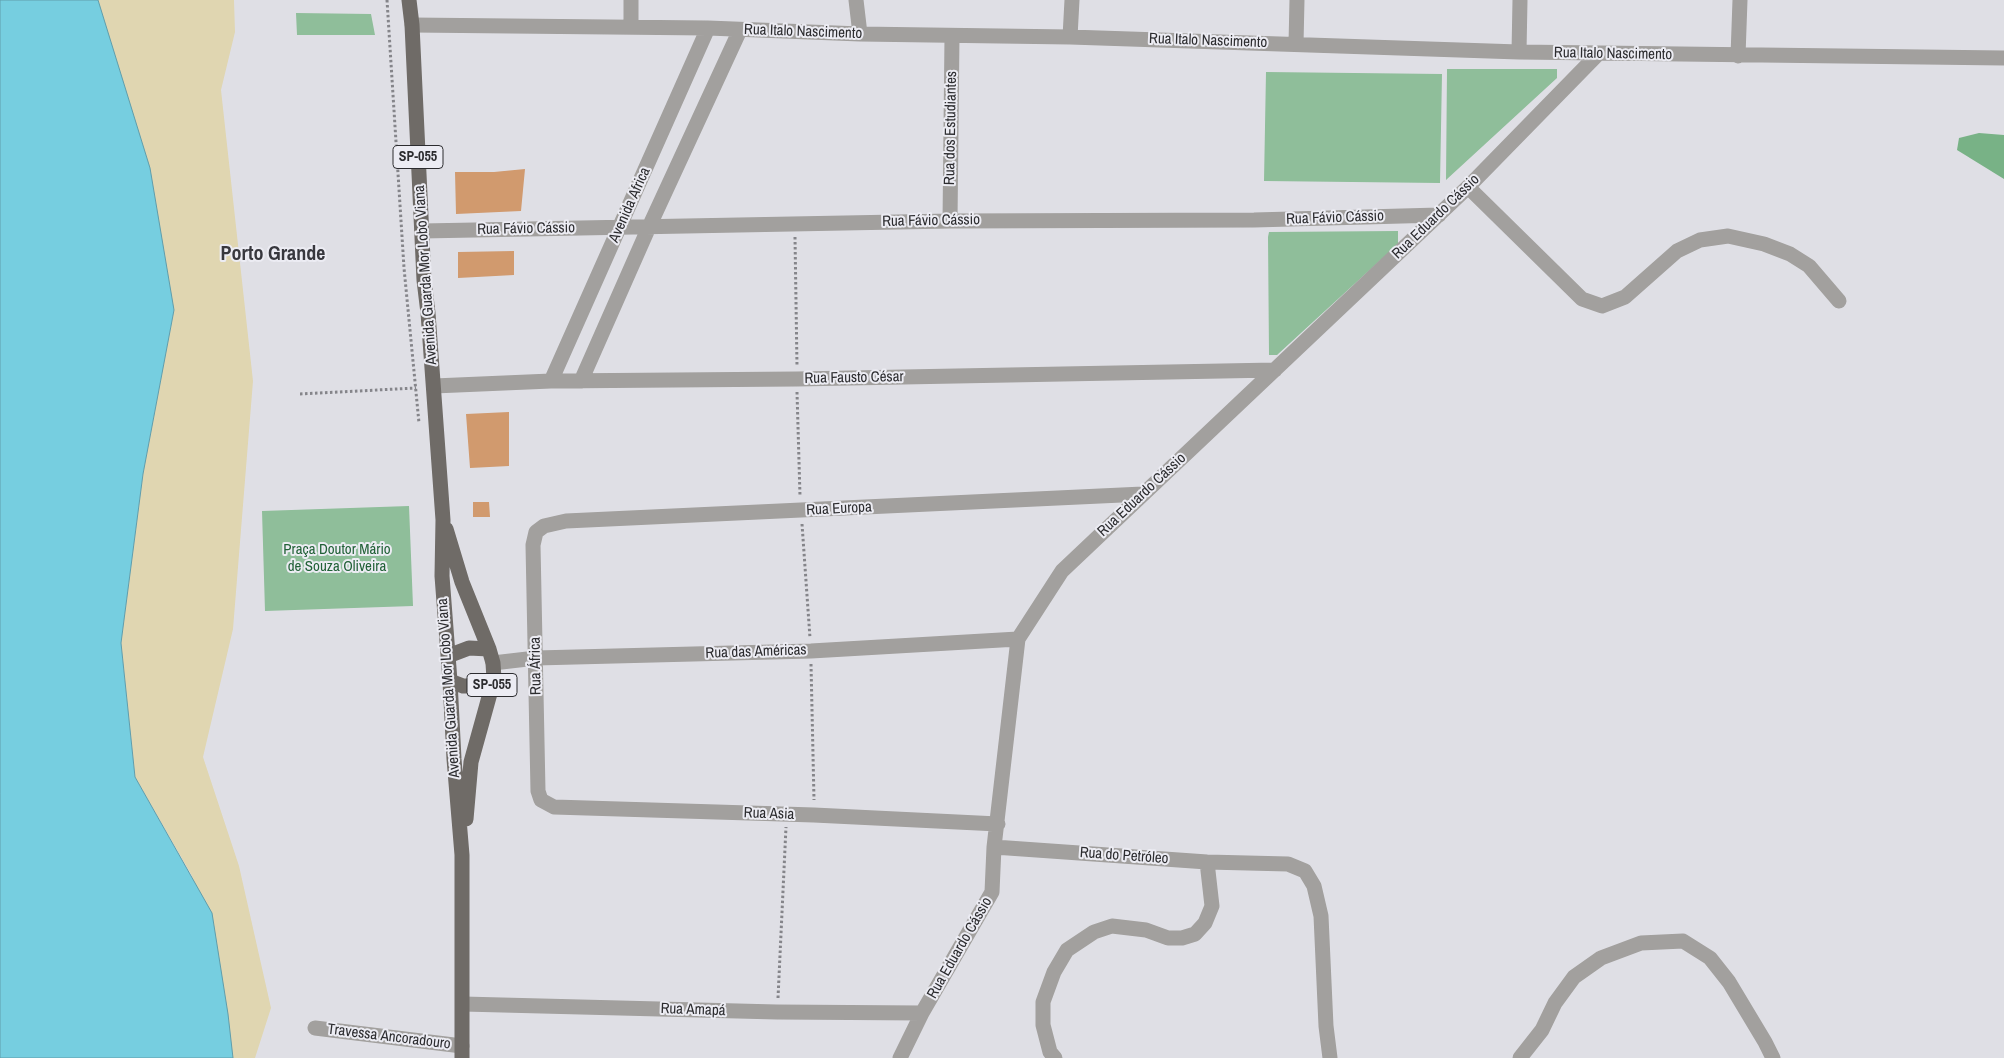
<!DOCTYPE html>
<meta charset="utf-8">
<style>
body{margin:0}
canvas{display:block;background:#dfdfe5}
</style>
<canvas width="2004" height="1058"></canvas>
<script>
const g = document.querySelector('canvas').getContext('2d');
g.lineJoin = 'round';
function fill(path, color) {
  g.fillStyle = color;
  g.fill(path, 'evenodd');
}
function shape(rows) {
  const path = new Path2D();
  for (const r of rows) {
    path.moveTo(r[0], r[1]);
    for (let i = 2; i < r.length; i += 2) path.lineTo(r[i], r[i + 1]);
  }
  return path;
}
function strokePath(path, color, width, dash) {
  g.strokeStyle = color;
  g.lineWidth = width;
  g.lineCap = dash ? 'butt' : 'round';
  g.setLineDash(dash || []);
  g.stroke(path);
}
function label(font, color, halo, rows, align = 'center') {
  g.font = font + ' "Archivo Narrow",sans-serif';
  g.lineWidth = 4;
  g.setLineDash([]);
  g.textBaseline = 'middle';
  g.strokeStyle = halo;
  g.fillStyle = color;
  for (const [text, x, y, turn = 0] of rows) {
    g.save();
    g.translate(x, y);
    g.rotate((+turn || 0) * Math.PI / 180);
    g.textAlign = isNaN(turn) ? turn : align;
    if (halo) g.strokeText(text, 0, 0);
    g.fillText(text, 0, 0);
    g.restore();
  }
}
const green = shape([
 [296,13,371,14,375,35,297,35],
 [1447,69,1557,69,1557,78,1446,180],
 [1266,72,1442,74,1440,183,1264,181],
 [1398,231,1398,244,1277,355,1269,355,1268,237,1269,232],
 [409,506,413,606,265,611,262,511]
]);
const forest = shape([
 [1979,133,2004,135,2004,179,1957,150,1959,138]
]);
const sand = shape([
 [94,0,234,0,235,32,221,90,253,381,233,629,203,757,239,866,271,1008,255,1058,232,1058,192,876,135,777,121,643,143,474,174,310]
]);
const water = shape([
 [0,0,98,0,150,168,174,310,143,474,121,643,135,777,212,913,228,1014,233,1058,0,1058,0,0]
]);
const building = shape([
 [525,169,521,211,456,214,455,172,494,172],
 [514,251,514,275,458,278,458,252],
 [509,412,509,466,470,468,466,414],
 [473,502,489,502,490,517,473,517]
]);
const path = shape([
 [387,0,404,268,419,423],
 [795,237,797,366],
 [797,392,800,496],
 [300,394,416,388],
 [802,524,810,638],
 [811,664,814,800],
 [778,998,786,827]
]);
const minor = shape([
 [631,0,631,27],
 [856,0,860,34],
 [412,25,708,28,860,34,1070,37,1519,52,2004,58],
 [1070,37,1072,0],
 [1296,44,1297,0],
 [1519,52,1520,0],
 [1738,56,1740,0],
 [1468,187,1582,299,1602,306,1625,297,1677,251,1700,240,1728,236,1764,244,1790,254,1809,266,1839,301],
 [950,221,952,36],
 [422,231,950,221,1254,220,1439,215],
 [551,381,708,28],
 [581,381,649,227,740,30],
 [434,386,551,381,797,379,1275,370],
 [493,663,536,658,811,651,1018,639],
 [998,824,814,815,554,807,541,800,538,791,533,545,536,532,544,526,566,521,1143,494],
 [994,847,1207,862,1288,864,1305,871,1314,886,1321,916,1326,1026,1330,1058],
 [463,1004,777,1012,922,1013],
 [315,1028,462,1046],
 [900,1058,922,1013,992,892,994,847,1018,639,1062,571,1468,187,1599,53],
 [1055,1058,1050,1052,1043,1025,1043,1002,1054,972,1067,950,1094,932,1112,926,1146,930,1168,938,1182,938,1195,934,1205,923,1212,906,1207,862],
 [1520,1058,1542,1030,1555,1003,1574,977,1601,958,1641,943,1683,941,1710,958,1729,982,1765,1042,1773,1058]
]);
const major = shape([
 [409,0,412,25,424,280,428,313,443,520,442,576,450,681,454,759,462,855,462,1058],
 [446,529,462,582,489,649,493,663,494,679,471,762,466,819],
 [448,656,469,648,489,649],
 [450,681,463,686,472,686,494,679]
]);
const shields = [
 [418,157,50],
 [492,685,50]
];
const shieldNames = [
 ["SP-055",418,157],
 ["SP-055",492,685]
];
const streetNames = [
 ["Rua Italo Nascimento",803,32,2],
 ["Rua Italo Nascimento",1208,41,2],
 ["Rua Italo Nascimento",1613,54,1],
 ["Rua dos Estudiantes",951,128,-89],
 ["Avenida Africa",630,205,-66],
 ["Rua Eduardo Cássio",1436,217,-44],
 ["Rua Fávio Cássio",1335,218,-2],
 ["Rua Fávio Cássio",931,221,-1],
 ["Rua Fávio Cássio",526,229,-1],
 ["Avenida Guarda Mor Lobo Viana",426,275,-94],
 ["Rua Fausto César",854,378,-1],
 ["Rua Eduardo Cássio",1142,495,-43],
 ["Rua Europa",839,509,-3],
 ["Rua das Américas",756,652,-2],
 ["Rua África",536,666,-91],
 ["Avenida Guarda Mor Lobo Viana",449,688,-94],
 ["Rua Asia",769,814,2],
 ["Rua do Petróleo",1124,856,4],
 ["Rua Eduardo Cássio",960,948,-60],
 ["Rua Amapá",693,1010,2],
 ["Travessa Ancoradouro",389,1037,7]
];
const parkNames = [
 ["Praça Doutor Mário",337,550],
 ["de Souza Oliveira",337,567]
];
const districtNames = [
 ["Porto Grande",273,255]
];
fill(green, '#8fbe9a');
fill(forest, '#78b286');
fill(sand, '#e0d6b1');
fill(water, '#76cee0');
strokePath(water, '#609dab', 1);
fill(building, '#d19a6e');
strokePath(path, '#85858a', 3, [2.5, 2.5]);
strokePath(minor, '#a2a09e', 15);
strokePath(major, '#6f6b67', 15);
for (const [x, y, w] of shields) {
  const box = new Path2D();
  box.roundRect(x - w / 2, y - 11.5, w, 23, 4);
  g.fillStyle = '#ececf3';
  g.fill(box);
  strokePath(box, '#2c2c2f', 1);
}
label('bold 14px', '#2c2c2f', null, shieldNames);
label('15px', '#2c2c2f', '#ececf3', streetNames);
label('15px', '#216137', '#ececf3', parkNames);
label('bold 20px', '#38383e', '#ececf3', districtNames);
</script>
